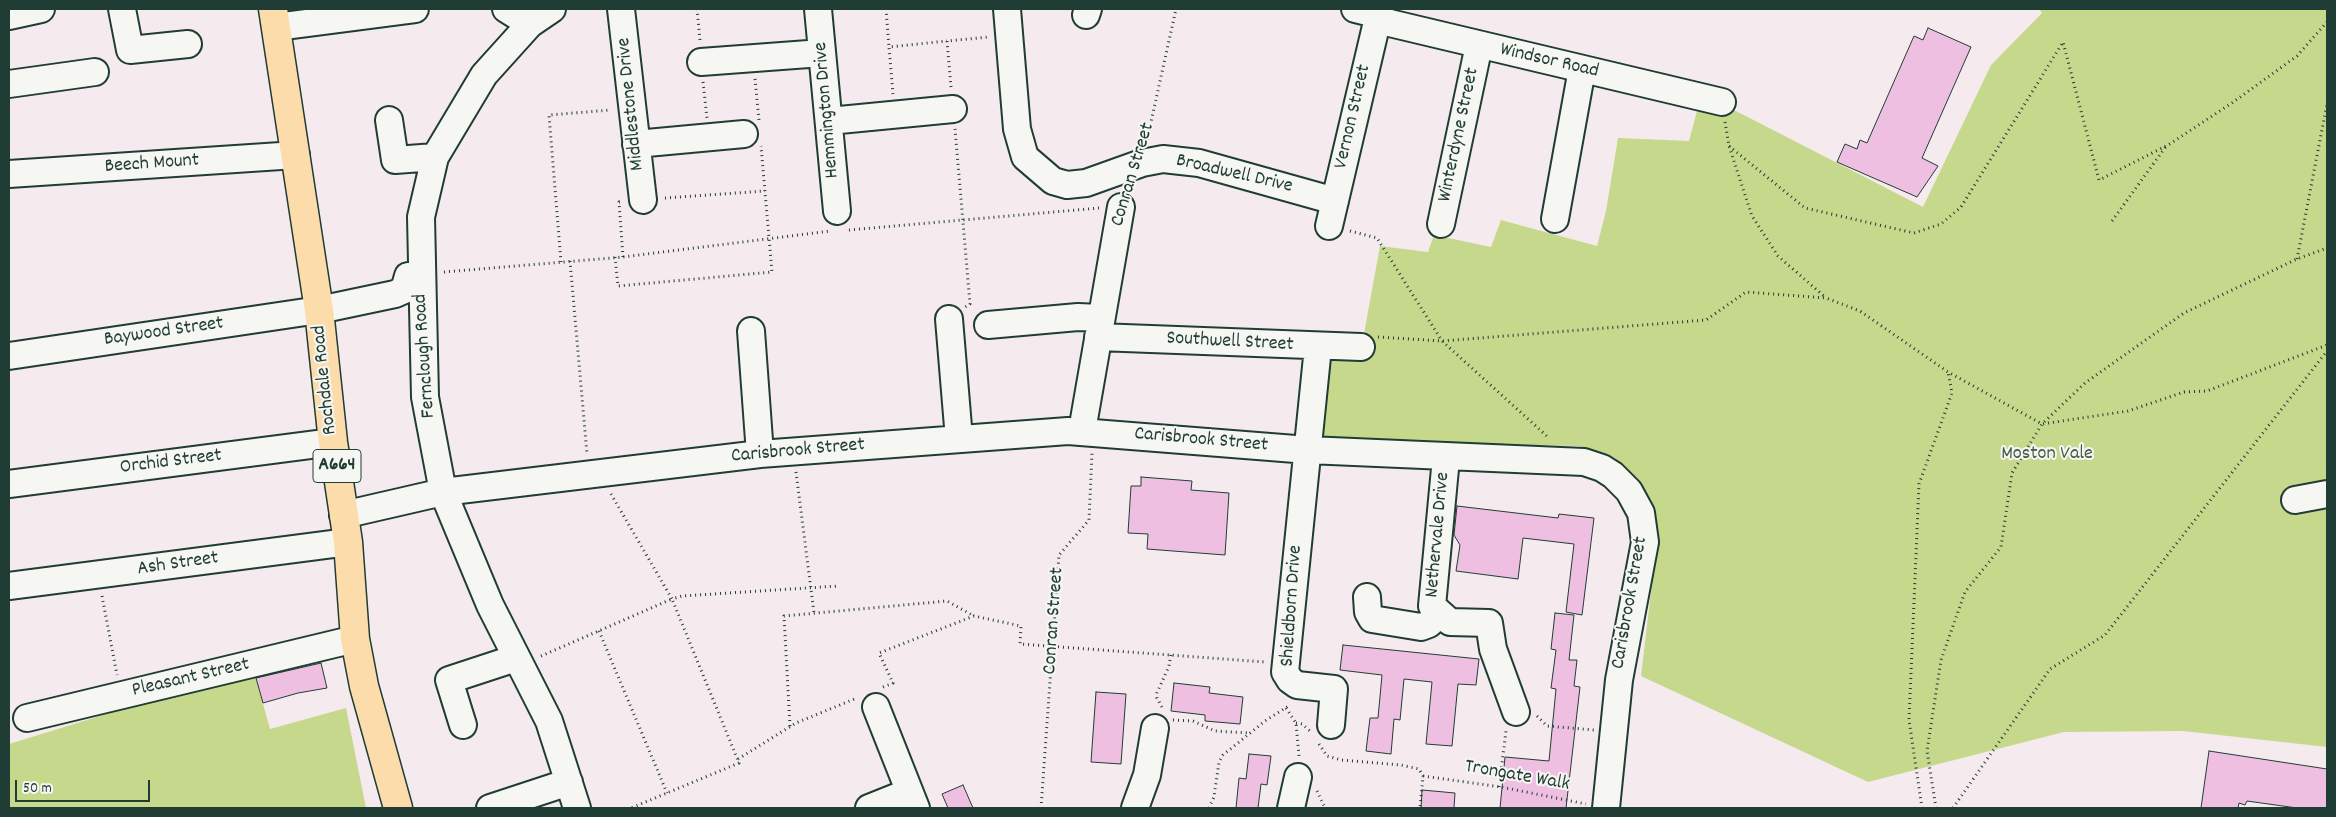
<!DOCTYPE html>
<style>
body{margin:0}
#map{position:relative;width:2336px;height:817px;overflow:hidden;background:#f5ebef;font-family:Dekko,sans-serif}
canvas{display:block}
.frame{position:absolute;inset:0;border:10px solid #1f3d34;pointer-events:none}
.scale{position:absolute;left:15px;top:780px;width:135px;height:22px;box-sizing:border-box;border:2px solid #1f3d34;border-top:0;padding-left:6px;font-size:15px;line-height:18px;white-space:nowrap;color:#1f3d34;-webkit-text-stroke:4px #f6f6f2;paint-order:stroke}
</style>
<div id="map">
<canvas width="2336" height="817"></canvas>
<div class="frame"></div>
<div class="scale">50 m</div>
</div>
<script>
const g = document.querySelector('canvas').getContext('2d');
g.lineJoin = 'round';
function fill(path, color) {
  g.fillStyle = color;
  g.fill(path, 'evenodd');
}
function shape(rows) {
  const path = new Path2D();
  for (const r of rows) {
    path.moveTo(r[0], r[1]);
    for (let i = 2; i < r.length; i += 2) path.lineTo(r[i], r[i + 1]);
  }
  return path;
}
function strokePath(path, color, width, dash) {
  g.strokeStyle = color;
  g.lineWidth = width;
  g.lineCap = dash ? 'butt' : 'round';
  g.setLineDash(dash || []);
  g.stroke(path);
}
function label(font, color, halo, rows, align = 'center') {
  g.font = font + ' Dekko,sans-serif';
  g.lineWidth = 4;
  g.setLineDash([]);
  g.textBaseline = 'middle';
  g.strokeStyle = halo;
  g.fillStyle = color;
  for (const [text, x, y, turn = 0] of rows) {
    g.save();
    g.translate(x, y);
    g.rotate((+turn || 0) * Math.PI / 180);
    g.textAlign = isNaN(turn) ? turn : align;
    if (halo) g.strokeText(text, 0, 0);
    g.fillText(text, 0, 0);
    g.restore();
  }
}
const green = shape([
 [2039,9,2256,9,2259,10,2261,9,2327,9,2327,747,2183,731,2064,732,1868,782,1641,676,1658,532,1656,516,1649,498,1639,481,1615,458,1603,453,1579,446,1318,441,1331,353,1361,350,1380,246,1428,252,1434,235,1491,247,1501,220,1597,246,1606,211,1618,138,1689,141,1700,100,1736,111,1923,207,1991,65,2042,13],
 [255,675,270,729,346,708,366,808,9,808,9,744,113,712]
]);
const building = shape([
 [1928,28,1971,47,1922,158,1938,166,1917,197,1837,162,1845,144,1857,149,1860,140,1867,143,1914,36,1923,40,1928,28],
 [1141,477,1192,481,1191,490,1229,493,1225,555,1147,549,1148,534,1128,533,1131,486,1141,486,1141,477],
 [1457,506,1558,518,1559,514,1594,518,1582,615,1566,612,1574,544,1523,538,1518,579,1456,571,1460,545,1454,535,1457,506],
 [1555,613,1574,615,1569,660,1577,660,1574,686,1580,687,1566,808,1500,808,1505,757,1549,761,1556,689,1551,688,1556,650,1551,649,1555,613],
 [1343,645,1479,659,1476,685,1458,684,1452,746,1426,744,1432,682,1404,679,1400,720,1394,719,1391,754,1366,751,1370,718,1378,718,1382,675,1340,670,1343,645],
 [321,663,327,688,298,693,263,703,256,678,321,663],
 [1174,683,1210,687,1209,693,1243,697,1240,724,1205,721,1205,715,1171,711,1174,683],
 [1096,692,1126,694,1121,764,1091,762,1096,692],
 [2209,751,2327,769,2327,808,2297,808,2247,801,2245,805,2239,803,2238,808,2201,808,2209,751],
 [1249,754,1271,756,1267,785,1261,784,1258,808,1236,808,1239,778,1246,779,1249,754],
 [963,785,973,808,948,808,942,794,963,785],
 [1422,790,1455,793,1454,808,1421,808,1422,790]
]);
const path = shape([
 [697,9,700,40],
 [886,9,889,47],
 [755,79,759,120],
 [703,82,707,118],
 [951,87,947,41,989,37],
 [893,94,889,47,947,41],
 [1725,122,1729,146,1752,216,1778,256,1825,297],
 [955,129,970,304,965,307],
 [1147,140,1176,9],
 [1729,146,1805,208,1914,233,1941,224,1961,207,2063,42,2099,180,2168,145,2232,103,2297,56,2327,22],
 [665,198,765,191],
 [2112,221,2167,145],
 [849,230,1099,208],
 [1350,231,1377,238,1442,341,1549,438],
 [615,257,618,286,772,272,761,146],
 [623,257,619,202,623,202],
 [2297,259,2327,104],
 [570,261,587,454],
 [561,262,549,115,611,110],
 [444,272,623,257,830,231],
 [1378,337,1442,341,1706,320,1746,292,1826,298,1860,311,1948,372,2042,424,2128,411,2184,392,2207,391,2327,345],
 [796,472,814,613],
 [611,494,672,599,682,596,838,586],
 [102,596,117,675],
 [599,631,667,793],
 [541,656,672,599,739,763,631,808],
 [883,687,893,683,879,653,974,616,1021,626,1020,644,1265,662],
 [1162,707,1157,698,1157,693,1169,666,1171,654],
 [1286,708,1296,723,1299,756],
 [1537,716,1547,726,1594,730],
 [1173,720,1193,721,1215,731,1249,733],
 [1296,723,1302,724,1310,731],
 [790,726,784,616,947,601,974,616],
 [1319,744,1327,756,1341,760,1401,765,1419,769,1423,776,1420,808],
 [738,759,796,723,857,698],
 [1423,776,1501,787,1586,804],
 [1499,787,1506,731],
 [1317,791,1325,808],
 [1041,808,1059,555,1089,520,1092,453],
 [1209,808,1214,797,1219,762,1223,755,1265,721,1290,705],
 [1922,808,1909,720,1919,484,1952,393,1948,372],
 [1936,808,1927,751,1941,660,1965,592,2001,547,2012,473,2042,424,2085,383,2184,313,2297,259,2327,248],
 [1953,808,2050,669,2105,635,2327,351]
]);
const minor = shape([
 [122,9,130,50,188,44],
 [506,9,530,24],
 [552,9,530,24,484,75,435,157,421,217,425,397,443,492,490,605,549,721,577,808],
 [621,9,643,200],
 [818,9,837,211],
 [1007,9,1017,129,1025,157,1053,181,1067,185,1086,183,1142,163,1163,159,1199,163,1335,201],
 [1355,9,1379,15],
 [1086,15,1088,9],
 [9,16,41,9],
 [1377,20,1722,102],
 [276,27,415,9],
 [701,62,822,53],
 [9,84,95,72],
 [389,120,395,160,435,157],
 [829,121,953,109],
 [636,144,744,134],
 [9,174,296,155],
 [1555,219,1582,69],
 [1441,224,1479,45],
 [1329,226,1380,9],
 [949,319,959,439],
 [988,325,1078,317,1101,318],
 [751,331,760,454],
 [1098,337,1361,347],
 [1318,347,1285,672,1290,680,1297,685,1334,689,1331,725],
 [9,356,319,310,395,294,404,290,408,276,421,274],
 [1082,431,1121,207],
 [1446,458,1432,606,1450,622,1489,623,1493,649,1516,712],
 [9,484,333,442],
 [2295,500,2327,494],
 [343,515,443,492,760,454,1068,431,1308,450,1584,462,1602,468,1613,475,1629,491,1641,513,1645,542,1619,680,1606,808],
 [9,586,348,542],
 [1367,597,1368,612,1372,619,1421,627,1429,624,1440,614],
 [876,707,916,808],
 [27,718,355,639],
 [463,725,449,680,516,658],
 [490,808,569,782],
 [869,808,909,792],
 [1135,808,1147,775,1155,728],
 [1291,808,1298,777]
]);
const major = shape([
 [273,9,319,310,333,442,348,542,355,639,364,686,398,808]
]);
const shields = [
 [337,466,48]
];
const shieldNames = [
 ["A664",337,466]
];
const streetNames = [
 ["Windsor Road",1549,62,13],
 ["Middlestone Drive",632,104,-96],
 ["Hemmington Drive",828,110,-95],
 ["Vernon Street",1354,117,-77],
 ["Winterdyne Street",1460,135,-78],
 ["Beech Mount",152,165,-4],
 ["Conran Street",1134,175,-73],
 ["Broadwell Drive",1234,175,13],
 ["Baywood Street",164,333,-8],
 ["Southwell Street",1230,343,3],
 ["Fernclough Road",426,356,-94],
 ["Rochdale Road",326,380,-96],
 ["Carisbrook Street",1201,441,5],
 ["Carisbrook Street",798,452,-5],
 ["Orchid Street",171,463,-7],
 ["Nethervale Drive",1439,535,-85],
 ["Ash Street",178,565,-8],
 ["Carisbrook Street",1631,603,-80],
 ["Shieldborn Drive",1293,606,-86],
 ["Conran Street",1055,621,-86],
 ["Pleasant Street",191,679,-13],
 ["Trongate Walk",1517,777,10]
];
const parkNames = [
 ["Moston Vale",2047,455]
];
fill(green, '#c6d88c');
fill(building, '#efbfe1');
strokePath(building, '#1f3d34', 1);
strokePath(minor, '#1f3d34', 30);
strokePath(major, '#1f3d34', 31);
strokePath(path, '#1f3d34', 3, [1, 4]);
strokePath(minor, '#f6f6f2', 26);
strokePath(major, '#fddcac', 28);
for (const [x, y, w] of shields) {
  const box = new Path2D();
  box.roundRect(x - w / 2, y - 16.5, w, 33, 4);
  g.fillStyle = '#f6f6f2';
  g.fill(box);
  strokePath(box, '#1f3d34', 1);
}
label('bold 19px', '#1f3d34', null, shieldNames);
label('20px', '#1f3d34', '#f6f6f2', streetNames);
label('20px', '#405c46', '#f6f6f2', parkNames);
</script>
